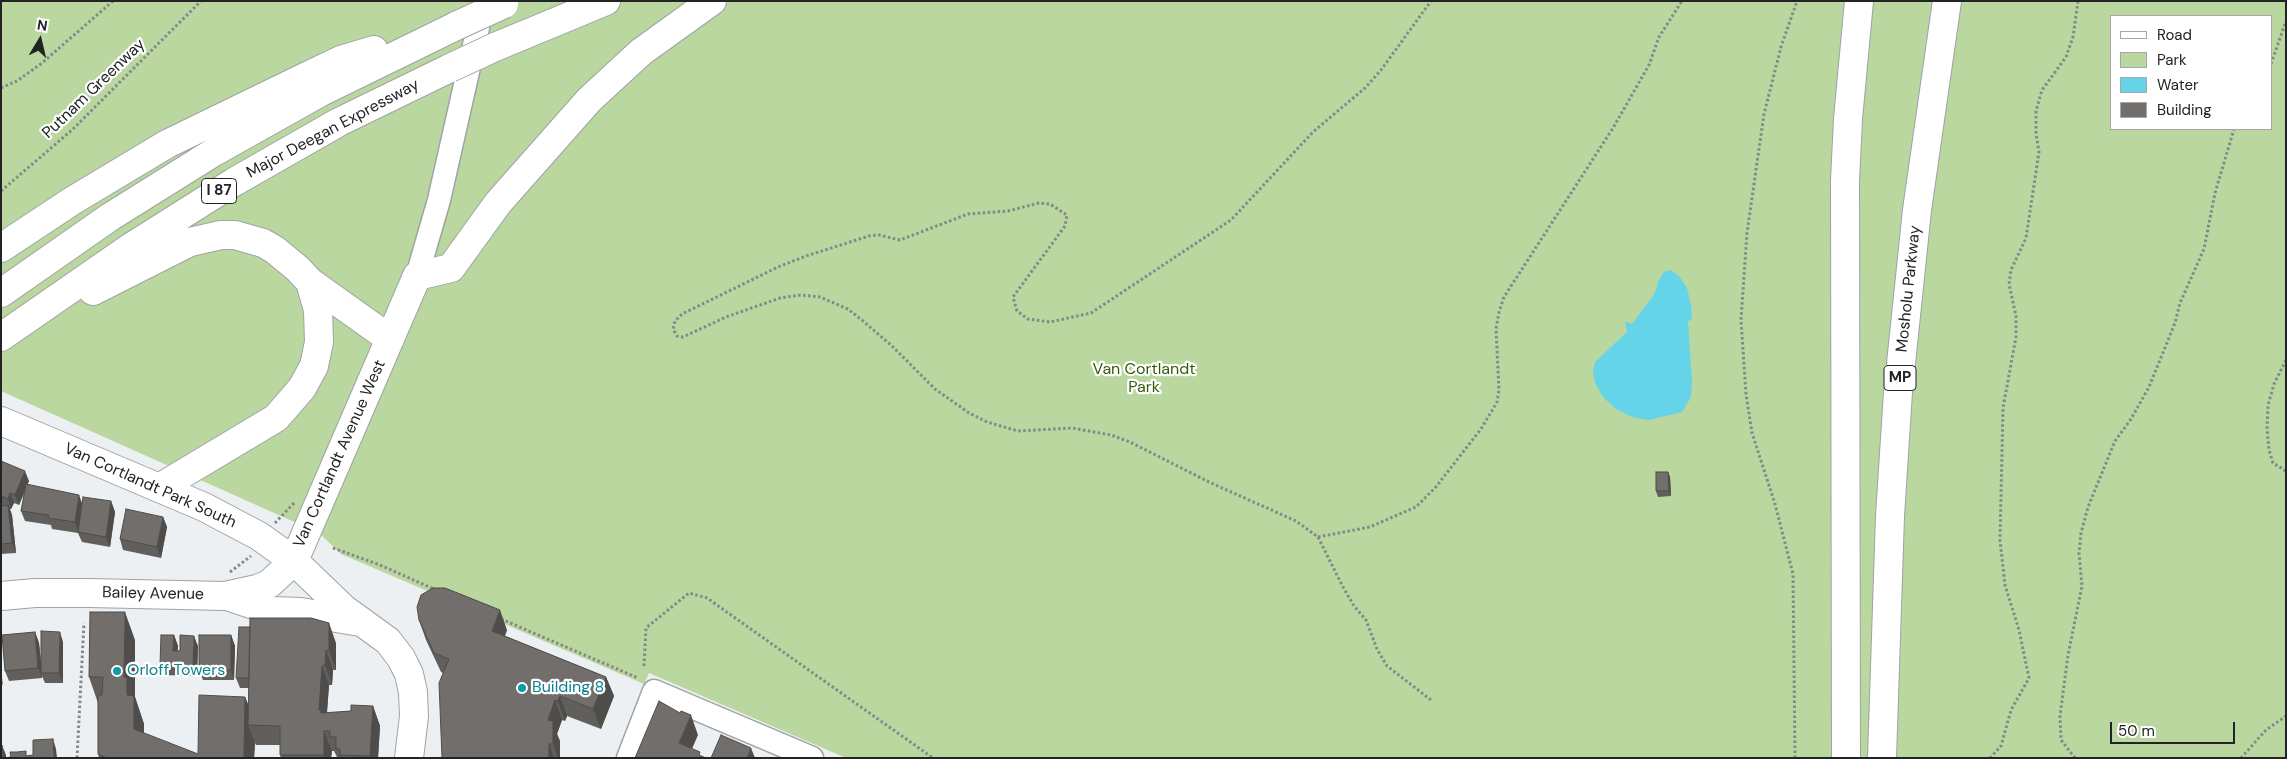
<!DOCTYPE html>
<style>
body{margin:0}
#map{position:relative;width:2287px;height:759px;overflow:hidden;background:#ecf0f3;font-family:"DM Sans",sans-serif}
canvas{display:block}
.frame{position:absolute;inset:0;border:2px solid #212324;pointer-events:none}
.legend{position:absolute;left:2110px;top:15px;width:162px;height:115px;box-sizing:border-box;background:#fff;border:1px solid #a6a7a7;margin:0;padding:6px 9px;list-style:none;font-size:15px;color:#212324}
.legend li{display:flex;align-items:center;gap:10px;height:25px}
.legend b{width:25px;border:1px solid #a6a7a7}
.north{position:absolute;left:15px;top:15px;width:50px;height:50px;-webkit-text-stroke:4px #fff;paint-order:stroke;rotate:9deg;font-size:14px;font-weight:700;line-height:20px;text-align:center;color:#212324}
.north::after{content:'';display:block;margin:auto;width:18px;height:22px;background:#212324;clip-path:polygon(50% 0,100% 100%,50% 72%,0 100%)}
.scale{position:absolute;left:2110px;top:722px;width:125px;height:22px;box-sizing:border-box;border:2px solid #212324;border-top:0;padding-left:6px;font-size:15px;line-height:18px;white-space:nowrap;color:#212324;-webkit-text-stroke:4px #fff;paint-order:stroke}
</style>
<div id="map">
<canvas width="2287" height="759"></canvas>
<div class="frame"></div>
<ul class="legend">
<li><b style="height:6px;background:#fff"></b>Road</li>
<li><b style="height:14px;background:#b9d79e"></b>Park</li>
<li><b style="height:14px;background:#65d3e8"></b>Water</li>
<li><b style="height:14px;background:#716e6b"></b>Building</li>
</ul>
<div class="north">N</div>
<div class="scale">50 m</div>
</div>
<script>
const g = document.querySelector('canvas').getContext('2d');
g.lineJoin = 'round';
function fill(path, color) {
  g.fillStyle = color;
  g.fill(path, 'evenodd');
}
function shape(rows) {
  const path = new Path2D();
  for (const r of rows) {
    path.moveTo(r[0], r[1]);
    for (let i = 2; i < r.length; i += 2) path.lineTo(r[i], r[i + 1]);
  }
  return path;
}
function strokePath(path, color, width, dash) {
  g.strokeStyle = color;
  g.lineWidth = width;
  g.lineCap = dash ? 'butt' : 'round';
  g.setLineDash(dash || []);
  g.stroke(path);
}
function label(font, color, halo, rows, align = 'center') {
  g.font = font + ' "DM Sans",sans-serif';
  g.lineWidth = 4.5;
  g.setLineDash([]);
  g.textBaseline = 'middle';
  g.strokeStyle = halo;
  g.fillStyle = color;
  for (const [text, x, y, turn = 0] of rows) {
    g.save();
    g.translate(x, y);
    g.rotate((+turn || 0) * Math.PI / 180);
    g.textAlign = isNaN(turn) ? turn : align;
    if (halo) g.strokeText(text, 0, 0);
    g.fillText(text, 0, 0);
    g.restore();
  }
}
const green = shape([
 [1,1,2286,1,2286,758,846,758,649,673,644,684,341,554,319,533,1,391],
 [2111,16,2271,16,2271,129,2111,129]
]);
const water = shape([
 [1671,270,1680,277,1687,288,1691,305,1692,320,1688,321,1692,381,1691,397,1682,412,1649,420,1632,417,1616,409,1603,397,1595,383,1593,371,1595,362,1627,332,1625,322,1632,324,1655,293,1658,282,1664,272]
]);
const path = shape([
 [2271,64,2286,21],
 [1,88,17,81,42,63,113,1],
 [1,191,72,130,201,1],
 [2286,360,2274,384,2268,405,2267,429,2269,450,2273,463,2286,471],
 [275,523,295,502],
 [1318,537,1370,527,1416,507,1435,488,1481,429,1497,402,1499,390,1496,329,1499,312,1504,297,1613,128,1649,65,1659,37,1682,1],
 [333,548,380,565,436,590],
 [230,572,251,556],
 [501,619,638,678],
 [644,666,646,628,689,593,707,598,933,758],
 [1431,700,1387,666,1377,649,1366,620,1354,606,1343,587,1318,537,1296,521,1211,483,1130,442,1111,435,1072,428,1018,431,987,422,969,413,935,389,892,346,863,321,848,309,820,297,801,295,780,298,726,317,683,337,677,336,673,329,675,321,682,314,778,267,806,256,869,236,879,235,900,240,968,214,1008,211,1039,203,1050,204,1067,215,1065,226,1013,297,1017,311,1028,319,1050,322,1091,313,1231,220,1313,132,1365,88,1381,70,1431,1],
 [77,758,84,623],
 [1795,758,1793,574,1775,504,1752,433,1746,394,1741,320,1747,233,1764,114,1781,47,1797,1],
 [1990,758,2001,746,2011,710,2029,678,2019,630,2005,585,2000,540,2003,408,2016,337,2016,316,2009,284,2011,270,2026,238,2039,152,2036,133,2036,111,2042,90,2066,57,2073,37,2078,1],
 [2075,758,2061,740,2060,716,2068,655,2082,586,2079,553,2081,533,2088,507,2115,441,2131,419,2149,387,2175,323,2180,303,2204,249,2215,193,2234,129],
 [2241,758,2266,730,2286,716]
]);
const minor = shape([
 [417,276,439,200,484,1],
 [628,758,654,691,812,758]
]);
const major = shape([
 [1,421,204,507,259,536,294,561,344,609,388,641,401,658,409,674,413,692,414,716,409,758],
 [1,596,35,593,89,593,225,596,257,589,269,584,294,561,417,276],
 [227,596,272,611,301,612,360,622]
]);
const highway = shape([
 [495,47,606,1],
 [1,248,72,201,167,144,307,76,341,60,374,50],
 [417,276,451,268,498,203,589,100,641,52,712,1],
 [93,291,190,242,221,235,235,235,263,243,275,250,298,269,310,282,390,339],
 [1,293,110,217,214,152,321,92,458,25],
 [1,337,131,247,234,182,339,122,450,68],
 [159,488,276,418,302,388,314,366,319,342,318,310,310,282],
 [1846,758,1845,181,1848,119,1859,1],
 [1882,758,1890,516,1898,392,1917,210,1947,1]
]);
const highwayBridge = shape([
 [458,25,504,4],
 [450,68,495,47]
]);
const wall = shape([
 [1,461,29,481,27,484,82,503,111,501,115,512,110,547,82,542,78,533,52,529,51,525,25,521,21,511,25,491,19,505,14,503,11,509,10,509,12,515,16,553,1,554,1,506,2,505,1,502],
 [1668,472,1670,477,1671,496,1658,497,1656,491],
 [163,517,167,527,161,558,123,550,120,539],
 [419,620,507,630,505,636,606,677,614,696,601,729,567,716,565,721,562,720,557,734,560,741,560,758,442,758,443,673,441,672,426,640],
 [35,632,39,643,41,662,63,642,63,683,45,683,42,676,42,678,9,681,5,671],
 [174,635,178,646,177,651,198,646,197,676,164,675,160,665],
 [231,635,235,646,234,680,203,680,199,670],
 [135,640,135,697,144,724,144,734,198,754,245,697,249,706,249,688,240,688,236,678,336,643,336,670,333,670,332,685,329,685,327,713,351,711,373,706,380,726,378,758,340,758,339,757,337,757,334,751,332,751,331,758,281,758,280,755,280,745,256,745,255,743,254,758,99,758,98,754,98,703,89,677]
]);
const shadedWall = shape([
 [25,471,29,481,19,505,15,495],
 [1668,472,1670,477,1671,496,1669,491],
 [10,493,14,503,11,509,8,499],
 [79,495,83,506,79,533,75,522],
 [111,501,115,512,110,547,106,537],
 [8,505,12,515,16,553,12,543],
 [163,517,167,527,161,558,157,547],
 [500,610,507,630,499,651,492,631],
 [125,612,135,640,135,697,144,724,144,757,134,729,127,695,124,677],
 [329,623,336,643,336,670,329,650],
 [35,632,39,643,42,673,41,673,42,678,38,668],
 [60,632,63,642,63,683,59,673],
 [174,635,178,646,177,662,173,651],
 [231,635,235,646,234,680,231,670],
 [194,636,198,646,197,676,193,666],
 [326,650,333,670,332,685,325,665],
 [322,666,329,685,326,724,319,710],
 [1,670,3,686,1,681],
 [606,677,614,696,601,729,593,709],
 [560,696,567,716,565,721,558,701],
 [245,697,255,725,248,725,255,743,254,758,244,758,244,756],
 [555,700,562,720,557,734,560,741,560,758,558,758,553,744,548,720],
 [373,706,380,726,378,758,371,758,370,756],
 [691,715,698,735,688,758,679,743],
 [324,731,332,751,331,758,325,758,324,755],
 [53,739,56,749,57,758,54,758],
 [549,744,554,758,549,758],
 [2,745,6,755,6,758,3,758],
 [751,748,755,758,747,758]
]);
const building = shape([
 [1,461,25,471,15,495,10,493,8,499,1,496,1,461],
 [1656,472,1668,472,1669,491,1656,491,1656,472],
 [26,484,79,495,75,522,48,518,49,515,21,511,26,484],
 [83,497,111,501,106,537,78,532,83,497],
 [8,505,12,543,1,544,1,506,8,505],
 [126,509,163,517,157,547,120,539,126,509],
 [433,588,445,588,500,610,492,631,606,677,593,709,560,696,558,701,555,700,548,720,553,721,553,744,549,744,549,758,442,758,439,683,449,659,434,653,419,620,417,607,421,595,433,588],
 [90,612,125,612,124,677,127,677,127,695,134,696,134,729,198,754,199,695,245,697,244,756,244,758,107,758,98,754,98,695,102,695,103,677,89,677,90,612],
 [250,618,311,618,329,623,329,650,326,650,325,665,322,666,319,710,321,710,321,713,351,711,351,705,373,706,370,756,340,755,340,749,336,749,336,737,330,737,330,731,324,731,324,755,280,755,280,726,248,725,250,618],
 [239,627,250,627,249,678,236,678,239,627],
 [41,631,60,632,59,673,41,673,41,631],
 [35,632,38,668,5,671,2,635,35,632],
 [161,635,174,635,173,651,180,651,180,635,194,636,193,666,160,665,161,635],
 [199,635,231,635,231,670,199,670,199,635],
 [659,701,680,713,681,711,691,715,679,743,700,752,699,755,706,758,635,758,659,701],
 [721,735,751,748,747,758,711,758,721,735],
 [53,739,54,758,1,758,1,745,2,745,3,758,11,757,10,752,17,752,26,751,26,756,33,755,33,740,53,739]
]);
const markers = [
 [117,671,5,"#0f9aa8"],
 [522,688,5,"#0f9aa8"]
];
const shields = [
 [219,191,35],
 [1900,378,32]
];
const shieldNames = [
 ["I 87",219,191],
 ["MP",1900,378]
];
const streetNames = [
 ["Putnam Greenway",94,89,-44],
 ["Major Deegan Expressway",333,129,-28],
 ["Mosholu Parkway",1909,289,-84],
 ["Van Cortlandt Avenue West",340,454,-66],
 ["Van Cortlandt Park South",150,486,24],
 ["Bailey Avenue",153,594,1]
];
const parkNames = [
 ["Van Cortlandt",1144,370],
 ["Park",1144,388]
];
const cultureNames = [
 ["Orloff Towers",127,671],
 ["Building 8",532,688]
];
fill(green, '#b9d79e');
fill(water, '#65d3e8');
strokePath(minor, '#9fa3a6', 25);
strokePath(major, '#9fa3a6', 30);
strokePath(highway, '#9fa3a6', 30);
strokePath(path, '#85888a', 3, [2.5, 2.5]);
strokePath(minor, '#fff', 22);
strokePath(major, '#fff', 28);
strokePath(highway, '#fff', 28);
strokePath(highwayBridge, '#9fa3a6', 30, []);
strokePath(highwayBridge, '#fff', 28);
fill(wall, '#615f5c');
fill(shadedWall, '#4f4d4b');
fill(building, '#716e6b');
strokePath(building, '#4f4d4b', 1);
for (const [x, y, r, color] of markers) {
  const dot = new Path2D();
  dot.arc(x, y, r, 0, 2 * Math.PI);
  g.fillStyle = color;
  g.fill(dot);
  strokePath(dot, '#fff', 2);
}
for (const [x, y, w] of shields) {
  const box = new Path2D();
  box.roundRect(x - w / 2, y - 12.5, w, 25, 4);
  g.fillStyle = '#fff';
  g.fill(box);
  strokePath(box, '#212324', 1);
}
label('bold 15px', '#212324', null, shieldNames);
label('16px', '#212324', '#fff', streetNames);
label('16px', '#38580a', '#fff', parkNames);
label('16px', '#0d838f', '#fff', cultureNames, 'left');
</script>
